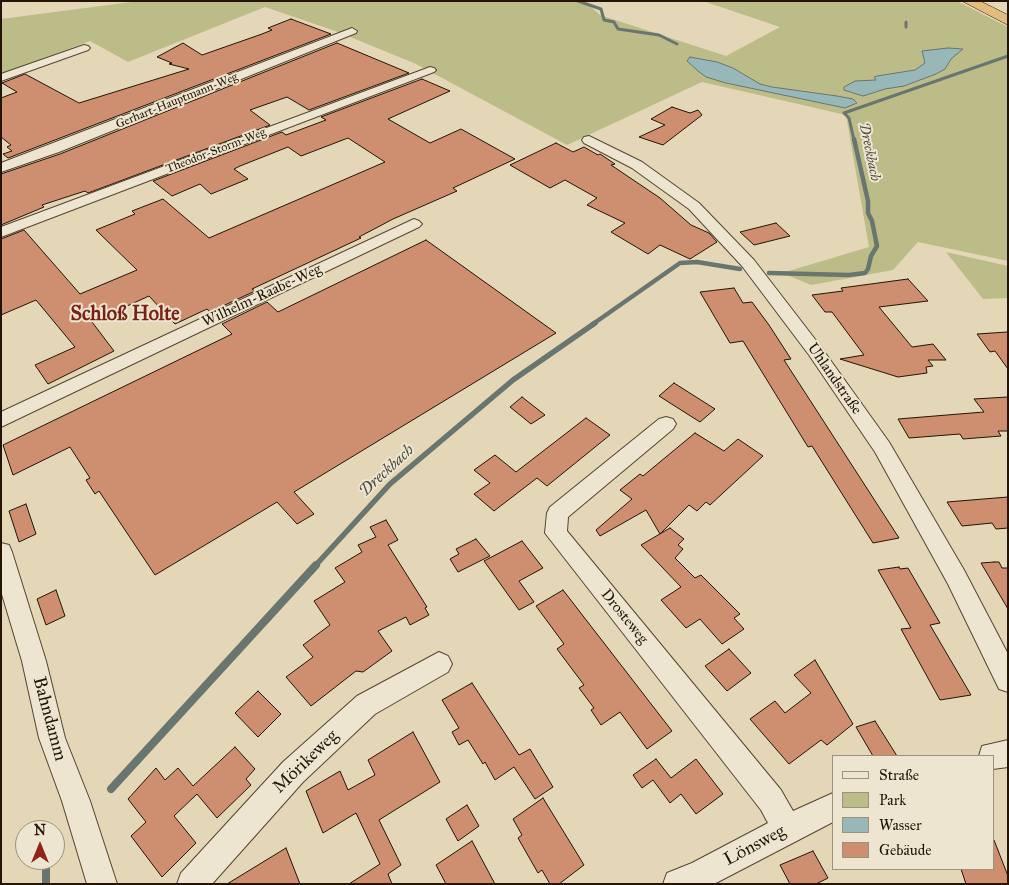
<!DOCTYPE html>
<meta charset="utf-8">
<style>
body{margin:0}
#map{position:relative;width:1009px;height:885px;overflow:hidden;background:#e4d7b7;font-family:"IM FELL Great Primer",serif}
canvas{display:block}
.frame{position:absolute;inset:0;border:2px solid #231404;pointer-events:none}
.legend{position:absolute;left:832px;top:755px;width:162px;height:115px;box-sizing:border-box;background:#ede5d0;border:1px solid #9c917e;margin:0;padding:6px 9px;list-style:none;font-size:15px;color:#231404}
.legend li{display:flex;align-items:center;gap:10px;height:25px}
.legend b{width:25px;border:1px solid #9c917e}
.north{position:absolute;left:15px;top:820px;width:50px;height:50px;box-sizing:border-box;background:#ede5d0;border:1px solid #9c917e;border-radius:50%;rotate:0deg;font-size:14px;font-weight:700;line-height:20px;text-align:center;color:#231404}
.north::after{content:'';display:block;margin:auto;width:18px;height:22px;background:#8f2418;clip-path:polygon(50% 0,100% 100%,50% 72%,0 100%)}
</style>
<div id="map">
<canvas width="1009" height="885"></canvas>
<div class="frame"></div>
<ul class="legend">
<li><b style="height:6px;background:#ede5d0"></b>Straße</li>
<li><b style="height:14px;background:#bcbc89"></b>Park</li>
<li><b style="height:14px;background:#98b7b8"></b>Wasser</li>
<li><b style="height:14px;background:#ce8e70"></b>Gebäude</li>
</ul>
<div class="north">N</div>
</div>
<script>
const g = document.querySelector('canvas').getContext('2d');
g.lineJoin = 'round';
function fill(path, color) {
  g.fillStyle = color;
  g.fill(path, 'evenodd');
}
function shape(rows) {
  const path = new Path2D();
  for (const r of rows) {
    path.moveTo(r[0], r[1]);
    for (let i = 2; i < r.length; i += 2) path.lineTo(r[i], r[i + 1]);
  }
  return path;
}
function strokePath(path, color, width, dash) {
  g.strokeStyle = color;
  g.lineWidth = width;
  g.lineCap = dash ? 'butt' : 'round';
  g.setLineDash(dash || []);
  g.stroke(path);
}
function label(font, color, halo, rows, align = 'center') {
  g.font = font + ' "IM FELL Great Primer",serif';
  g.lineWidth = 4;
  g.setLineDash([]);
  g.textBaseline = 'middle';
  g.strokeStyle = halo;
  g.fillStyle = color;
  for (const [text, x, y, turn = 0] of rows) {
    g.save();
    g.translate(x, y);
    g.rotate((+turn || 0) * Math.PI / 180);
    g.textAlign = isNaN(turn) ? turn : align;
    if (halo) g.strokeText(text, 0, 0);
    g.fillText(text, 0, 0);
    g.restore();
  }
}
const green = shape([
 [139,1,579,1,588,4,600,15,726,56,780,27,703,1,957,1,1008,27,1008,261,918,242,893,270,811,285,782,273,869,247,846,115,702,82,567,145,416,64,338,32,265,7,128,62,90,41,1,74,1,19],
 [946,252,1008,266,1008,298,983,299]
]);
const water = shape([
 [948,48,963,49,951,59,945,69,936,74,904,86,885,89,863,96,844,90,844,87,855,81,876,80,874,77,877,76,915,70,925,63,922,51,948,48],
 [690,57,717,62,733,68,760,84,772,87,837,96,853,99,857,103,845,108,726,83,706,77,698,71,687,61,690,57]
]);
const streamFar3 = shape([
 [578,1,601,9,604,20,614,22,618,29,659,35,677,44],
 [906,22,906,27],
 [854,140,849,118,844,113,1008,56]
]);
const streamFar2 = shape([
 [769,273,849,275,865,273,868,269,871,256,877,246,872,221,868,213,868,201,854,139],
 [593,324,680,263,697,262,740,269]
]);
const streamFar1 = shape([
 [315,566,390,484,513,380,595,323]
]);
const stream = shape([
 [111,789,316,565],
 [46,860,46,884]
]);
const building = shape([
 [291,19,331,34,8,158,3,154,12,151,7,147,11,145,1,137,1,98,17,92,2,83,25,74,79,103,189,69,169,64,172,63,157,57,183,43,202,55,262,34,272,30,268,28,291,19],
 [337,43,409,73,309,110,287,97,250,110,270,125,88,193,85,191,42,205,44,207,1,225,1,174,60,154,337,43],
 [422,79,450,91,388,119,430,143,461,129,515,159,453,188,457,191,393,219,359,237,361,238,252,289,255,291,210,312,207,309,175,324,149,296,92,322,114,351,48,384,35,365,75,347,36,300,1,315,1,239,24,230,80,294,137,270,96,230,135,214,132,211,163,199,209,238,385,162,348,138,301,156,288,147,240,166,234,169,248,179,211,194,200,184,172,196,153,181,282,132,286,135,326,120,321,117,422,79],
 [672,107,690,113,698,110,702,115,663,145,639,137,665,125,651,119,672,107],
 [556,143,573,152,584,147,598,155,600,154,615,164,611,165,660,198,691,225,709,233,717,242,690,259,660,245,648,254,611,232,625,223,587,205,597,198,565,180,550,188,510,165,556,143],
 [776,223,790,236,754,245,740,232,776,223],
 [426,240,556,333,294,492,314,514,297,524,277,502,155,575,99,491,95,494,86,480,90,478,70,447,13,475,3,445,232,334,222,324,267,302,278,312,426,240],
 [908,279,928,301,879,307,912,347,933,344,946,360,928,360,933,366,926,367,927,373,898,377,840,359,864,355,832,312,825,312,812,295,843,291,841,288,908,279],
 [734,288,743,303,752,302,769,325,791,359,784,360,899,538,873,543,812,446,808,447,743,341,730,343,700,292,734,288],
 [1008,332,1008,369,995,351,990,352,977,334,1008,332],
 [674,383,715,409,700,422,659,396,674,383],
 [522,397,545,415,531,424,510,407,522,397],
 [1008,397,1008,431,998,431,1001,436,963,439,960,434,909,438,898,419,984,412,974,399,1008,397],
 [586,418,610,435,547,486,537,478,494,511,474,494,490,483,474,470,495,455,516,472,586,418],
 [695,433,724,451,738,439,763,456,710,505,706,502,697,511,689,505,660,534,646,510,600,536,596,530,632,499,620,490,640,474,643,476,695,433],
 [1008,497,1008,528,996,529,992,523,962,526,947,502,1008,497],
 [26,504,36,534,19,542,9,511,26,504],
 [386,520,398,540,388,545,427,607,425,608,429,615,410,625,406,617,378,631,392,651,363,672,356,671,311,706,286,677,313,657,303,645,330,625,314,601,345,582,335,568,362,552,358,545,376,537,370,527,386,520],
 [670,528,684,539,678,545,683,549,675,558,695,578,701,575,740,614,734,618,744,629,722,644,700,619,686,628,661,600,681,587,641,545,670,528],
 [476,539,490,556,458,572,450,559,459,554,456,549,476,539],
 [522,541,543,568,519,581,534,602,519,610,484,561,522,541],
 [994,562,999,562,1002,568,1008,568,1008,609,981,563,994,562],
 [899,567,900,569,908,568,940,623,930,625,971,695,940,700,901,629,911,628,878,570,899,567],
 [56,590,65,616,46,625,37,599,56,590],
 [563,590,672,731,647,749,620,712,601,725,591,710,594,708,579,688,584,685,557,649,564,644,536,606,563,590],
 [729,649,751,673,727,691,705,666,729,649],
 [815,660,853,724,827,745,821,740,789,764,750,719,775,701,785,713,811,693,794,675,815,660],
 [472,683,519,755,530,749,553,787,535,799,514,767,495,780,485,762,483,764,468,740,459,745,452,732,459,728,442,700,472,683],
 [258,691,281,714,258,737,235,713,258,691],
 [875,721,897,756,873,756,856,727,875,721],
 [413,732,440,782,379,820,401,865,388,874,392,884,349,884,380,864,356,813,323,833,306,791,340,771,348,790,375,775,368,760,413,732],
 [235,747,255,769,246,779,251,785,217,818,197,794,174,816,196,843,162,877,131,836,146,822,128,799,156,768,165,780,178,768,193,786,235,747],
 [656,759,671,778,696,759,723,794,696,814,681,794,670,803,653,780,642,788,633,775,656,759],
 [543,798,584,865,559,884,550,884,542,870,538,873,518,838,522,835,513,819,543,798],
 [467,805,479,826,458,841,446,819,467,805],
 [993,840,994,840,1008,876,1008,884,966,884,961,869,993,869,993,840],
 [472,841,495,884,446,884,436,865,472,841],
 [286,848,300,884,227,884,286,848],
 [813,851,828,878,816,884,790,884,780,865,813,851]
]);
const minor = shape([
 [352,28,357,31,356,33,59,152,1,172,1,163,352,28],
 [84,45,88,46,90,48,88,50,1,81,1,74,84,45],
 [430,67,434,68,436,70,434,72,1,237,1,227,430,67],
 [589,136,642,162,699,203,754,260,821,347,889,442,964,570,1008,654,1008,692,999,689,948,584,875,452,809,355,742,266,689,209,632,168,584,143,582,140,584,137,589,136],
 [414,219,419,221,422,224,419,227,1,427,1,412,414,219],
 [666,417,673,419,676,424,673,429,568,517,567,531,781,790,793,811,833,793,833,822,714,884,663,884,667,873,692,863,768,823,761,810,545,533,547,513,550,507,659,419,666,417],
 [1,543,9,545,12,552,46,661,65,738,90,801,117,884,87,884,62,801,39,738,22,661,1,591,1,543],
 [439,652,448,656,452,664,448,672,375,714,303,782,212,884,177,884,181,873,283,762,357,696,439,652],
 [1008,740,1008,767,993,769,993,756,979,756,982,746,1008,740]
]);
const motorway = shape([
 [962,1,980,1,1008,15,1008,25,962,1]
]);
const farStreetnames = [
 ["Gerhart-Hauptmann-Weg",177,101,-22],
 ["Theodor-Storm-Weg",216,151,-21]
];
const farWaternames = [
 ["Dreckbach",869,152,78]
];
const streetNames = [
 ["Wilhelm-Raabe-Weg",262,296,-25],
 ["Uhlandstraße",834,379,55],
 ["Drosteweg",624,617,51]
];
const waterNames = [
 ["Dreckbach",387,471,-43]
];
const nearStreetnames = [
 ["Bahndamm",49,719,75],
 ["Mörikeweg",306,762,-44],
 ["Lönsweg",755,846,-28]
];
const districtNames = [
 ["Schloß Holte",125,315]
];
fill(green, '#bcbc89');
fill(water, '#98b7b8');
strokePath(water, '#697670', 1);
strokePath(streamFar3, '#697670', 3);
strokePath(streamFar2, '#697670', 4.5);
strokePath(streamFar1, '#697670', 5.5);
strokePath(stream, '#697670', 8);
fill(building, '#ce8e70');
strokePath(building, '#231404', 1);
strokePath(minor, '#534531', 2);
strokePath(motorway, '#231404', 1);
fill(minor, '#ede5d0');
fill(motorway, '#e2bc7c');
label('12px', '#231404', '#ede5d0', farStreetnames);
label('italic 14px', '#4c4d43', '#ede5d0', farWaternames);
label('15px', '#231404', '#ede5d0', streetNames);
label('italic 16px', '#4c4d43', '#ede5d0', waterNames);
label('18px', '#231404', '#ede5d0', nearStreetnames);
label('bold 20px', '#7a1f14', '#ede5d0', districtNames);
</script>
